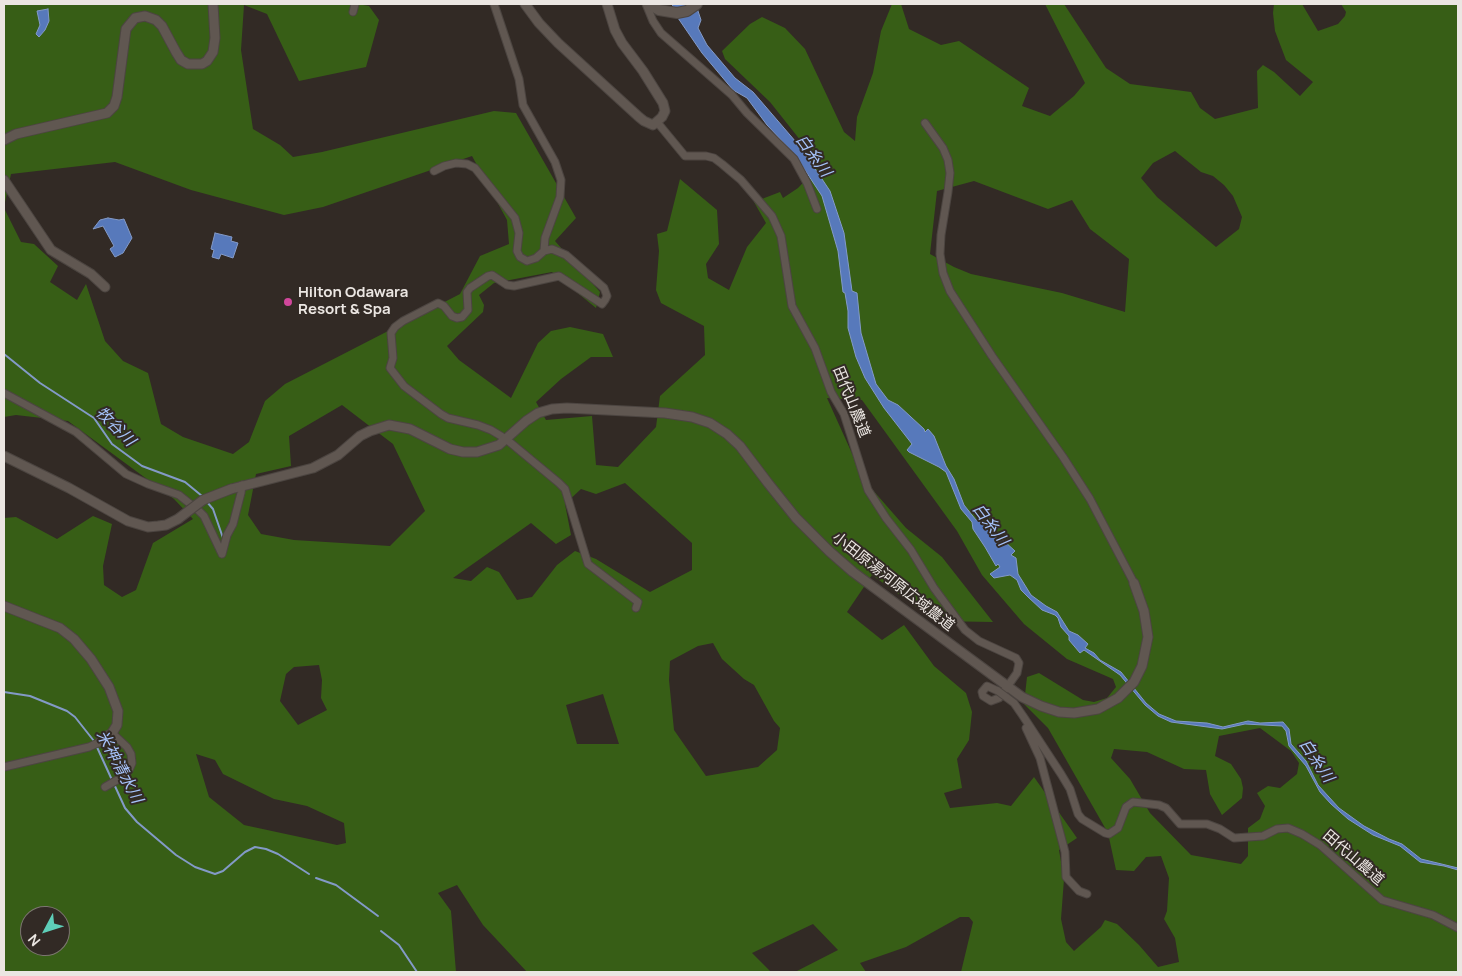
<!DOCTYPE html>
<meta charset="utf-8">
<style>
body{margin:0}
#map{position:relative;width:1462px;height:976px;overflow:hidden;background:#322a25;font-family:Manrope,sans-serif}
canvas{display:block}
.frame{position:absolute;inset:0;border:5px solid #ebe6e2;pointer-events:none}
.north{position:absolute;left:20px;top:906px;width:50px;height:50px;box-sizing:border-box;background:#322a25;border:1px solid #7c7571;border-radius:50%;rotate:230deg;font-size:14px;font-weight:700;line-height:20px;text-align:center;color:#ebe6e2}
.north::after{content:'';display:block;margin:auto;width:18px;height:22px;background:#5eceb8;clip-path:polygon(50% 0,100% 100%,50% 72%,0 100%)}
</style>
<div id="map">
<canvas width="1462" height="976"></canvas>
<div class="frame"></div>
<div class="north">N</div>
</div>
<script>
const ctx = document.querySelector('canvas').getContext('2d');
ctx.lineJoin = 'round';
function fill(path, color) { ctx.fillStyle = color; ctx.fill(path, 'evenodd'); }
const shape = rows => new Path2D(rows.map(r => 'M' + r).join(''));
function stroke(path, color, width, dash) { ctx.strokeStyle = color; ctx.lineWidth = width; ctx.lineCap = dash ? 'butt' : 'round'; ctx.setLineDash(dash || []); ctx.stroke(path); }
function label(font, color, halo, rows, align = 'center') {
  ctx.font = font + ' Manrope,"Noto Sans JP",sans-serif'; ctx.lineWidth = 4; ctx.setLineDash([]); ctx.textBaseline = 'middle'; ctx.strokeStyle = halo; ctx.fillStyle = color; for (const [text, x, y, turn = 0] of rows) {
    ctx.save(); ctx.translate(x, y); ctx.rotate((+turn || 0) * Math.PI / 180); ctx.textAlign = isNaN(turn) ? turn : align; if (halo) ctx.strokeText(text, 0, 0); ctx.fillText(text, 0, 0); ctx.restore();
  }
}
fill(shape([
 [4,4,357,4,369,6,379,20,366,67,299,81,267,14,244,5,241,50,253,129,280,145,293,157,322,152,494,111,516,113,576,218,555,241,600,292,596,308,552,272,494,283,479,295,484,305,483,312,447,346,459,360,511,398,538,343,551,331,570,327,603,334,613,357,591,357,561,379,536,402,546,420,592,416,596,465,618,467,656,427,660,396,705,355,704,326,661,303,656,290,659,251,657,234,667,231,680,179,717,210,719,244,706,264,708,278,729,290,747,247,766,223,754,202,780,192,783,198,798,188,820,165,770,102,725,59,722,51,750,24,762,17,785,28,805,49,844,132,855,141,857,117,873,73,881,31,892,4,901,4,909,29,941,45,959,41,1029,88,1022,106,1050,116,1074,96,1085,83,1045,4,1064,4,1106,68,1130,84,1191,92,1200,108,1215,119,1258,108,1257,71,1263,65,1274,72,1300,96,1313,82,1286,60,1275,31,1273,13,1274,4,1302,4,1318,31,1338,24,1345,16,1346,12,1341,4,1458,4,1458,972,961,972,973,922,969,917,960,917,906,947,860,963,866,972,795,972,838,950,813,924,752,953,771,972,527,972,483,925,457,885,438,893,451,911,456,972,4,972,4,518,16,517,57,539,93,516,112,524,103,566,104,585,122,597,136,590,153,543,193,519,174,499,68,421,16,415,4,417,4,208,21,242,34,244,58,266,50,282,77,300,86,284,105,341,123,361,148,373,161,424,183,437,233,454,249,442,265,401,285,384,460,294,480,256,509,244,507,220,472,156,323,207,284,215,191,190,115,162,11,174,4,207],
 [1175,151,1201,172,1213,176,1224,185,1233,196,1242,217,1239,229,1216,247,1157,197,1141,178,1153,163],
 [974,181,1048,209,1072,200,1090,229,1129,259,1125,312,1062,293,971,274,954,267,930,254,937,191],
 [827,398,862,400,957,531,982,575,1024,624,1067,659,1113,679,1116,687,1107,698,1094,702,1083,700,1039,673,1027,677,1024,704,1048,728,1108,833,1116,870,1134,871,1146,857,1161,856,1169,878,1167,911,1164,919,1175,938,1179,962,1158,967,1139,945,1117,924,1105,920,1101,927,1074,951,1066,942,1061,919,1064,879,1059,850,1077,838,1034,777,1011,806,997,803,950,808,944,793,962,788,957,759,969,740,972,712,966,693,934,666,904,625,882,640,847,612,872,575,936,621,993,622,942,557,906,528,864,480],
 [342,405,393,444,425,511,390,546,294,540,261,534,248,515,256,474,291,466,289,436],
 [625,483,692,543,692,570,650,592,596,559,575,551,557,565,532,597,517,600,499,572,487,567,471,581,453,578,531,523,556,544,571,535,565,504,581,489,596,494],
 [713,643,722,659,744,679,754,685,774,721,780,728,777,750,758,767,706,776,674,730,669,680,670,661,698,646],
 [319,665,322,680,321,698,327,710,298,725,280,701,286,674,294,667],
 [603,694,619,744,577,744,566,705],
 [1260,728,1291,751,1299,763,1297,774,1280,788,1268,786,1257,793,1265,806,1260,819,1248,828,1248,856,1241,864,1191,855,1150,813,1130,779,1111,758,1114,749,1147,752,1184,769,1206,770,1210,794,1222,815,1242,798,1243,788,1241,779,1231,764,1215,756,1219,736],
 [196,754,215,760,223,774,274,799,307,806,344,823,346,843,337,845,244,825,209,797],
 [30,916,60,916,60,946,30,946]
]), '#375e16');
const water = shape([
 [672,4,693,4,697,8,701,20,698,28,707,45,735,78,753,92,802,149,830,191,844,233,852,291,857,293,861,333,876,384,888,400,898,405,924,429,925,432,928,429,934,436,946,466,954,479,964,505,976,520,982,521,1015,551,1011,555,1016,558,1018,574,1031,595,1046,606,1057,612,1069,631,1078,635,1088,644,1085,648,1094,653,1100,660,1121,672,1146,703,1159,714,1176,721,1207,723,1223,727,1248,721,1260,723,1283,722,1289,729,1291,744,1306,761,1318,785,1339,808,1364,826,1389,839,1402,844,1421,859,1458,868,1458,870,1444,866,1420,862,1400,846,1373,835,1348,819,1331,804,1320,792,1306,766,1289,746,1286,731,1282,726,1245,724,1222,729,1171,722,1158,716,1145,705,1120,675,1084,650,1080,653,1069,640,1069,636,1061,627,1058,618,1055,615,1042,610,1028,597,1021,590,1017,580,1010,575,994,578,990,574,1000,567,998,564,996,566,985,547,973,529,972,522,961,509,946,472,939,467,909,452,907,450,912,444,884,408,865,378,856,357,848,328,848,311,845,293,843,292,838,251,822,196,795,155,767,125,747,98,733,90,702,53,678,18,672,4],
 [48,9,49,21,45,30,39,37,36,34,40,25,37,11,48,9],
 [108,218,119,220,124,219,132,238,123,253,115,257,110,249,114,246,103,226,93,229,100,220,108,218],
 [215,233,232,237,231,241,238,243,233,258,221,254,219,259,212,257,214,250,211,249,215,233]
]);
fill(water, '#5779bb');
stroke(water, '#839ac7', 1);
stroke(shape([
 [4,354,40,383,94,418,112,444,142,466,185,482,202,496],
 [207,502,213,509,223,538],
 [4,692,30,696,67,711,75,717,94,741],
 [96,745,112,780],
 [114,784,125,808,137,822,176,855,195,867,215,874,223,871,245,852,255,847,266,849,278,854,309,874],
 [316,878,336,885,378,916],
 [381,931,399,945,417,972]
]), '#839ac7', 2);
const minor = shape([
 [646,4,653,21,661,33,732,95,747,113,794,159,807,183,817,209],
 [353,12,355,4],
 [657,122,685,156,706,156,714,158,722,164,741,180,772,216,781,236,792,306,815,348,831,392,844,414,868,490,886,518,911,550,934,588,965,630,979,641,1016,658,1019,663,1017,673,999,698,991,701,983,696,982,692,987,686,998,691],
 [925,123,943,148,948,160,950,173,948,192,941,235,940,254,943,273,950,291,992,356,1063,457,1090,499,1134,583],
 [434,171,444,166,456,163,467,164,475,168,515,218,519,233,517,251,520,257,527,261,536,258,544,251,545,238,560,197,561,180,555,162,523,105,519,79,494,4],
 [544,251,552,249,566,255,604,288,607,296,605,300,602,304,559,276,514,286,507,285,492,275,488,276,470,288,467,292,468,310,462,317,457,318,452,316,444,306,438,303,403,321,395,327,391,333,393,358,390,368,404,386,441,414,448,418,478,425,491,430,506,439,559,483,565,489,588,564,638,602,636,608],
 [4,393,76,432,126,474,148,484,179,495,199,511,204,516,222,554],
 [222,554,227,535,233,524,241,493,242,485],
 [1006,697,1014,703,1023,716,1061,774,1070,789,1078,814,1082,819,1105,833,1109,834,1118,828,1126,807,1133,802,1159,805,1166,808,1180,824,1207,824,1220,829,1234,838,1263,836,1277,829,1288,828,1302,834,1320,845,1382,900,1433,915,1458,928],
 [1026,728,1040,758,1065,852,1066,877,1079,891,1087,894],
 [4,767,89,747,100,742],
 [105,787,124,776,129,770,132,763,131,754,127,747,112,733]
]);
const tertiary = shape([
 [525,4,539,23,558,43,639,117,644,121,653,125,662,117,665,111,663,103,643,71,622,43,615,30,607,4],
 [4,140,16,134,107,113,114,106,117,97,126,29,135,18,145,16,156,20,162,26,176,52,181,60,188,64,202,64,207,61,213,52,215,38,213,4],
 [4,180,51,250,91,274,105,287],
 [4,456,69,488,128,521,148,527,158,526,166,525,178,519],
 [231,489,313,468,338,455,360,436,370,431,389,425,410,429,450,449,463,452,477,452,499,445,526,421,538,413,552,409,567,408,665,413,692,417,710,423,727,434,740,446,768,483,796,518,829,551,853,572,1022,697,1041,706,1059,712,1074,713,1098,709,1118,698,1134,682,1142,666,1148,637,1144,611,1134,583],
 [4,606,60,628,74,639,91,659,109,687,118,711,117,725,112,733,100,742]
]);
const secondary = shape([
 [649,4,659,10,677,13,687,11,697,4]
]);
stroke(minor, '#4c4541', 9);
stroke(tertiary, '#4c4541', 11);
stroke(secondary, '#4c4541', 12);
stroke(minor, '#605751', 7);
stroke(tertiary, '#605751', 9);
stroke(secondary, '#605751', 10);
const minorBridge = shape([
 [998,691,1006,697]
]);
const tertiaryBridge = shape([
 [178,519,203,500,231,489]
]);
stroke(minorBridge, '#4c4541', 9, []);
stroke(tertiaryBridge, '#4c4541', 11, []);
stroke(minorBridge, '#605751', 7);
stroke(tertiaryBridge, '#605751', 9);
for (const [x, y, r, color] of [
 [288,302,5,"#d1479c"]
]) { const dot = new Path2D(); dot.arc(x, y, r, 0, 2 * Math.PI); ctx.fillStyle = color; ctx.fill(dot); stroke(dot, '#322a25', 2); }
label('bold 15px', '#ebe6e2', '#322a25', [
 ["Hilton Odawara",298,293],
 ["Resort & Spa",298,310]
], 'left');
label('15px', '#ebe6e2', '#322a25', [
 ["田代山農道",851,402,68],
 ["小田原湯河原広域農道",893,582,38],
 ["田代山農道",1353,858,41]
]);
label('italic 16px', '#a5c2f9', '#322a25', [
 ["白糸川",813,156,54],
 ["牧谷川",115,427,45],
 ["白糸川",990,525,53],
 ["白糸川",1316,761,56],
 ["米神清水川",119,767,62]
]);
</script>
